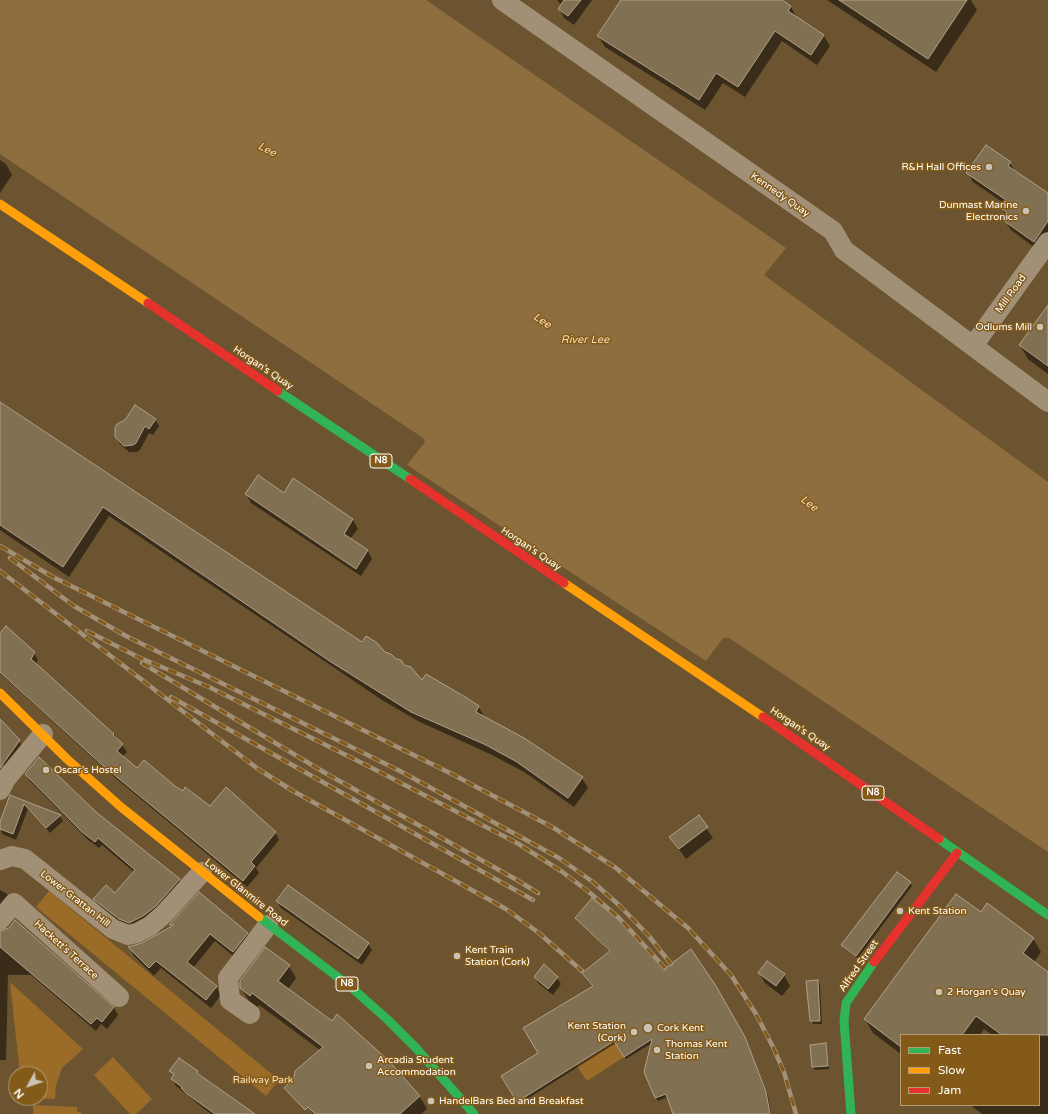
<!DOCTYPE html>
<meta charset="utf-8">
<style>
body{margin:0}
#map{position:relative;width:1048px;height:1114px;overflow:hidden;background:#6c5430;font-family:"Varela Round",sans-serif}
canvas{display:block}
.legend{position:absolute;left:900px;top:1034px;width:140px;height:72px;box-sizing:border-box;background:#845a18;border:1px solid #b59c74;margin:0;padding:5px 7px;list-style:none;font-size:12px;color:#fff}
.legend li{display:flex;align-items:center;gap:8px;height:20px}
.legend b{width:20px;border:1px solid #b59c74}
.north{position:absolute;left:8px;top:1066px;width:40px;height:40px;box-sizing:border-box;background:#845a18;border:1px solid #b59c74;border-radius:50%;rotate:230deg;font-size:11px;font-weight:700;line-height:16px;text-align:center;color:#fff}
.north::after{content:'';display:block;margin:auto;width:14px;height:18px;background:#ccc3b7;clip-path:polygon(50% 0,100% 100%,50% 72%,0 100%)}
</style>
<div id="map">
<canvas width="1048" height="1114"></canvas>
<ul class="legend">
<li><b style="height:5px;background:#30b455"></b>Fast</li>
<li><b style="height:5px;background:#ff9f0a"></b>Slow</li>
<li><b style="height:5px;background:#e5322d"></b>Jam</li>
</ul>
<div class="north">N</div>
</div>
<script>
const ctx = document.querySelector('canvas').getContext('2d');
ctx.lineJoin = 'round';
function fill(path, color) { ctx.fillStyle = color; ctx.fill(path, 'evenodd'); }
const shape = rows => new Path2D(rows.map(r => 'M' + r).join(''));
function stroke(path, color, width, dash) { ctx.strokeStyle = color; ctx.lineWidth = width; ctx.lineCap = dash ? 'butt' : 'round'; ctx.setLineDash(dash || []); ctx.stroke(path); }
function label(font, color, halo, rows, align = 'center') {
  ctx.font = font + ' "Varela Round",sans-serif'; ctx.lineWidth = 3; ctx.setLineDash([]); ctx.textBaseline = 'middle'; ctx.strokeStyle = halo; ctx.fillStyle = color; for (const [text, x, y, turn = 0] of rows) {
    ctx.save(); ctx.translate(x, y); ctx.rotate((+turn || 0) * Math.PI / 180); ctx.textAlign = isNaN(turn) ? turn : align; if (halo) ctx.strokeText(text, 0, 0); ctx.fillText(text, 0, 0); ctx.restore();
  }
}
fill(shape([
 [49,891,279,1080,266,1096,36,907],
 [10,982,83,1049,62,1068,56,1085,55,1099,22,1098,40,1098,40,1074,20,1074],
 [614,1041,624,1057,587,1081,576,1065],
 [113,1057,152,1099,136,1114,130,1114,94,1075],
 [33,1105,77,1107,77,1112,81,1112,81,1114,33,1114]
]), '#9a6c27');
fill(shape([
 [0,0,426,0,786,248,764,275,1048,482,1048,852,729,638,723,638,706,661,407,465,425,442,423,438,0,154]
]), '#8e6e3f');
fill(shape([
 [557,0,592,0,574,25,564,18,559,9,562,6],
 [623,0,780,0,791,7,797,18,824,36,830,46,817,65,782,41,745,97,723,83,705,110,605,47,598,36],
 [827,0,971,0,977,10,936,72],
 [0,160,6,164,12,175,0,193],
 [1010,163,1015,171,1048,195,1048,238,1039,251,1011,230,1005,221,1007,218,1002,208,1005,204,973,182,968,173],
 [1048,310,1048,374,1028,359,1020,345],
 [0,402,363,644,384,653,404,666,422,682,478,706,484,716,582,778,588,788,574,807,524,772,492,755,418,721,382,700,109,516,69,577,0,530],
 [155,419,159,426,153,435,149,433,140,450,137,452,129,452,120,444,116,437],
 [294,480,353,520,358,529,350,539,368,551,372,559,361,576,251,503,246,494,284,494],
 [0,634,34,653,38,660,35,665,114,734,127,752,122,757,137,770,175,787,210,808,226,789,275,832,279,840,256,868,259,873,247,887,107,771,0,673],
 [0,722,19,741,23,748,8,769,0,761],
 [26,774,95,812,179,880,183,887,147,923,124,926,98,906,94,899,115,894,134,872,102,845,99,848,87,839,30,781],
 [11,796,60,816,63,821,50,833,28,809,16,840,2,834,0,825],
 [698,816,713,838,686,859,670,837],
 [910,882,912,886,858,958,844,948,842,945],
 [0,890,7,894,11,902,0,916],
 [199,894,247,933,252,942,238,960,215,941,193,968,216,987,221,995,211,1008,161,968,154,976,134,956,130,948,143,944,172,927,170,925],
 [277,901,368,944,372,950,362,965,281,908],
 [981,913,1033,938,1041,952,1034,962,1048,973,1048,1114,982,1114,970,1105,1039,1105,1039,1035,992,1035,984,1029,980,1035,901,1035,901,1054,873,1033,865,1019],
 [576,919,664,970,746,1041,768,1096,771,1114,674,1114,668,1097,658,1101,656,1098,652,1043,626,1059,616,1043,519,1104,502,1077,540,1053,593,987,583,974,610,952],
 [15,921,114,1008,118,1015,107,1029,101,1024,96,1031,31,975,8,975,6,1060,0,1060,0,1065,0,932,5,932],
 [289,966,296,978,288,989,388,1062,420,1097,427,1109,421,1114,313,1114,309,1107,320,1050,259,1005,257,1007,249,1001,241,988],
 [759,973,784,975,790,986,782,996,765,983],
 [535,977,557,978,561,984,553,995,539,984],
 [818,981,820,984,822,1024,813,1024,807,982],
 [826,1044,829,1069,815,1070,813,1067],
 [179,1059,249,1111,251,1114,211,1114,203,1108,176,1086,172,1079,174,1076,171,1071]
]), '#0007');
const building = shape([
 [564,0,581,0,568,16,558,9,564,0],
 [621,0,782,0,791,6,788,11,824,35,811,55,775,31,738,87,716,73,699,100,597,36,621,0],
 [839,0,967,0,928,59,839,0],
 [986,145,1011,162,1008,166,1048,193,1048,221,1034,242,1004,221,1009,214,1001,208,1006,200,966,173,986,145],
 [1048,305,1048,366,1019,345,1048,305],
 [0,402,362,642,366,636,376,642,385,652,391,654,396,659,401,660,404,665,411,667,422,680,426,674,467,698,479,706,476,712,524,738,583,777,568,798,517,762,486,745,411,712,331,662,103,507,63,567,0,525,0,402],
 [135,405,156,419,149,429,145,426,136,443,133,445,124,446,115,437,115,428,117,424,125,420,135,405],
 [258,475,284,493,293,478,353,519,344,534,368,550,356,569,245,494,258,475],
 [6,626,35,652,31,659,114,734,113,735,123,744,117,751,137,768,144,760,175,786,183,791,185,787,210,806,226,787,276,832,251,862,255,866,243,881,101,764,0,672,0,633,6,626],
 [0,719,20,740,0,768,0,719],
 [39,757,96,812,180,879,156,906,143,916,129,923,119,919,93,899,106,885,115,893,135,870,98,838,95,842,82,832,25,774,39,757],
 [10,795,20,799,61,815,46,828,24,804,13,834,0,829,0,822,10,795],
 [699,815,708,827,679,849,669,837,699,815],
 [897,872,911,882,856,956,841,945,897,872],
 [288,885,369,943,358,959,276,901,288,885],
 [199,892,248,933,233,952,210,934,187,962,217,986,206,1000,156,961,149,968,128,947,142,943,174,925,169,925,199,892],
 [956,894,981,912,987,903,1034,938,1023,953,1048,972,1048,1035,1002,1035,976,1016,962,1035,901,1035,901,1047,864,1019,956,894],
 [592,898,620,921,664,969,691,949,716,986,745,1037,766,1092,770,1114,673,1114,666,1094,655,1098,644,1072,652,1039,624,1057,614,1041,517,1102,501,1076,538,1053,523,1028,593,986,582,973,610,951,575,918,592,898],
 [15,920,114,1007,102,1022,97,1018,91,1024,0,947,0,931,9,928,15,920],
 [265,947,290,965,278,981,332,1021,337,1014,389,1061,420,1096,400,1114,315,1114,308,1107,305,1110,284,1088,294,1078,295,1071,323,1047,252,993,250,996,240,988,240,981,265,947],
 [767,961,785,974,776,986,758,973,767,961],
 [544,964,558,977,548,989,534,977,544,964],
 [818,980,820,1021,810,1021,806,981,818,980],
 [826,1043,828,1066,812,1067,810,1045,826,1043],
 [179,1058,198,1071,197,1073,255,1114,215,1114,187,1094,181,1088,182,1087,171,1079,174,1074,169,1071,179,1058]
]);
fill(building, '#827053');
stroke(building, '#b0a08a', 1);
stroke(shape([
 [502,0,833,231,844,250,1048,402],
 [973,346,1048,242],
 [0,790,6,779,43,734],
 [0,860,12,856,25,859,113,929,128,935,137,933,150,926,164,914,202,872],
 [0,920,14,903,119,997],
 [250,1014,230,1000,228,978,268,925]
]), '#a29076', 20);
stroke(shape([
 [278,391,410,479],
 [939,839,1048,915],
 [259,917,352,988,388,1020,416,1048,474,1114],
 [851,1114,844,1021,846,1003,874,962]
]), '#30b455', 9);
stroke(shape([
 [0,204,148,303],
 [564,583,763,717],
 [0,693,67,759,121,807,259,917]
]), '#ff9f0a', 9);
stroke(shape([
 [148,303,278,391],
 [410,479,564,583],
 [763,717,939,839],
 [874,962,957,853]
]), '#e5322d', 9);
const rail = shape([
 [0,546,53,577,450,773,554,828,616,868,688,928,731,975,756,1014,773,1047,784,1072,796,1114],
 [10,558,74,606,126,636,400,771,559,858,593,882,619,905,648,935,671,964],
 [0,571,258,769,293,791,506,909,539,933,582,971],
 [87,631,138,657,209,687,368,766,517,843,561,871,589,892,619,918,665,968],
 [142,663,327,774,517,880,538,893],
 [171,697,533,900]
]);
stroke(rail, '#a29078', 4.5);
stroke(rail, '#845a18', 3, [9]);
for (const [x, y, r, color] of [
 [989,167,4,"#ccc3b7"],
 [1026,211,4,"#ccc3b7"],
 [1040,327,4,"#ccc3b7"],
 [46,770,4,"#ccc3b7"],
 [900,911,4,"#ccc3b7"],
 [457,956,4,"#ccc3b7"],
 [939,992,4,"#ccc3b7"],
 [648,1028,5,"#ccc3b7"],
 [634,1032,4,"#ccc3b7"],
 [657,1050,4,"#ccc3b7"],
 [369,1066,4,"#ccc3b7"],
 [431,1101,4,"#ccc3b7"]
]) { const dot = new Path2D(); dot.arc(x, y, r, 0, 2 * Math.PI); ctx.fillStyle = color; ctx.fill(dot); stroke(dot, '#845a18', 1.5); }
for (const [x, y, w] of [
 [381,461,22],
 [873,793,22],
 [347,984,22]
]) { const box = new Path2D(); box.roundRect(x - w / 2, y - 7, w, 14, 3); ctx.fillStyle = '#845a18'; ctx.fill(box); stroke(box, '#fff', 1); }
label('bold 9px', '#fff', null, [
 ["N8",381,461],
 ["N8",873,793],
 ["N8",347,984]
]);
label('10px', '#fff', '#845a18', [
 ["R&H Hall Offices",981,167,"right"],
 ["Dunmast Marine",1018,205,"right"],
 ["Electronics",1018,217,"right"],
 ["Odlums Mill",1032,327,"right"],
 ["Oscar’s Hostel",54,770],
 ["Kent Station",908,911],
 ["Kent Train",465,950],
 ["Station (Cork)",465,962],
 ["2 Horgan's Quay",947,992],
 ["Kent Station",626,1026,"right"],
 ["(Cork)",626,1038,"right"],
 ["Cork Kent",657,1028],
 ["Thomas Kent",665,1044],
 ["Station",665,1056],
 ["Arcadia Student",377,1060],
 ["Accommodation",377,1072],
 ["HandelBars Bed and Breakfast",439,1101]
], 'left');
label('10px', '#fff', '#845a18', [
 ["Kennedy Quay",780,195,35],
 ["Mill Road",1011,294,-54],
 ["Horgan's Quay",263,368,34],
 ["Horgan's Quay",531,549,34],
 ["Horgan's Quay",800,729,34],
 ["Lower Glanmire Road",246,893,38],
 ["Lower Grattan Hill",75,899,38],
 ["Hackett's Terrace",66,950,42],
 ["Alfred Street",859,966,-55]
]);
label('10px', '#f9e2c2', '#845a18', [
 ["Railway Park",263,1080]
]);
label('italic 11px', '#f6dbb5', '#845a18', [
 ["Lee",267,150,27],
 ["Lee",542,321,34],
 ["River Lee",585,340],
 ["Lee",809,504,36]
]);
</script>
